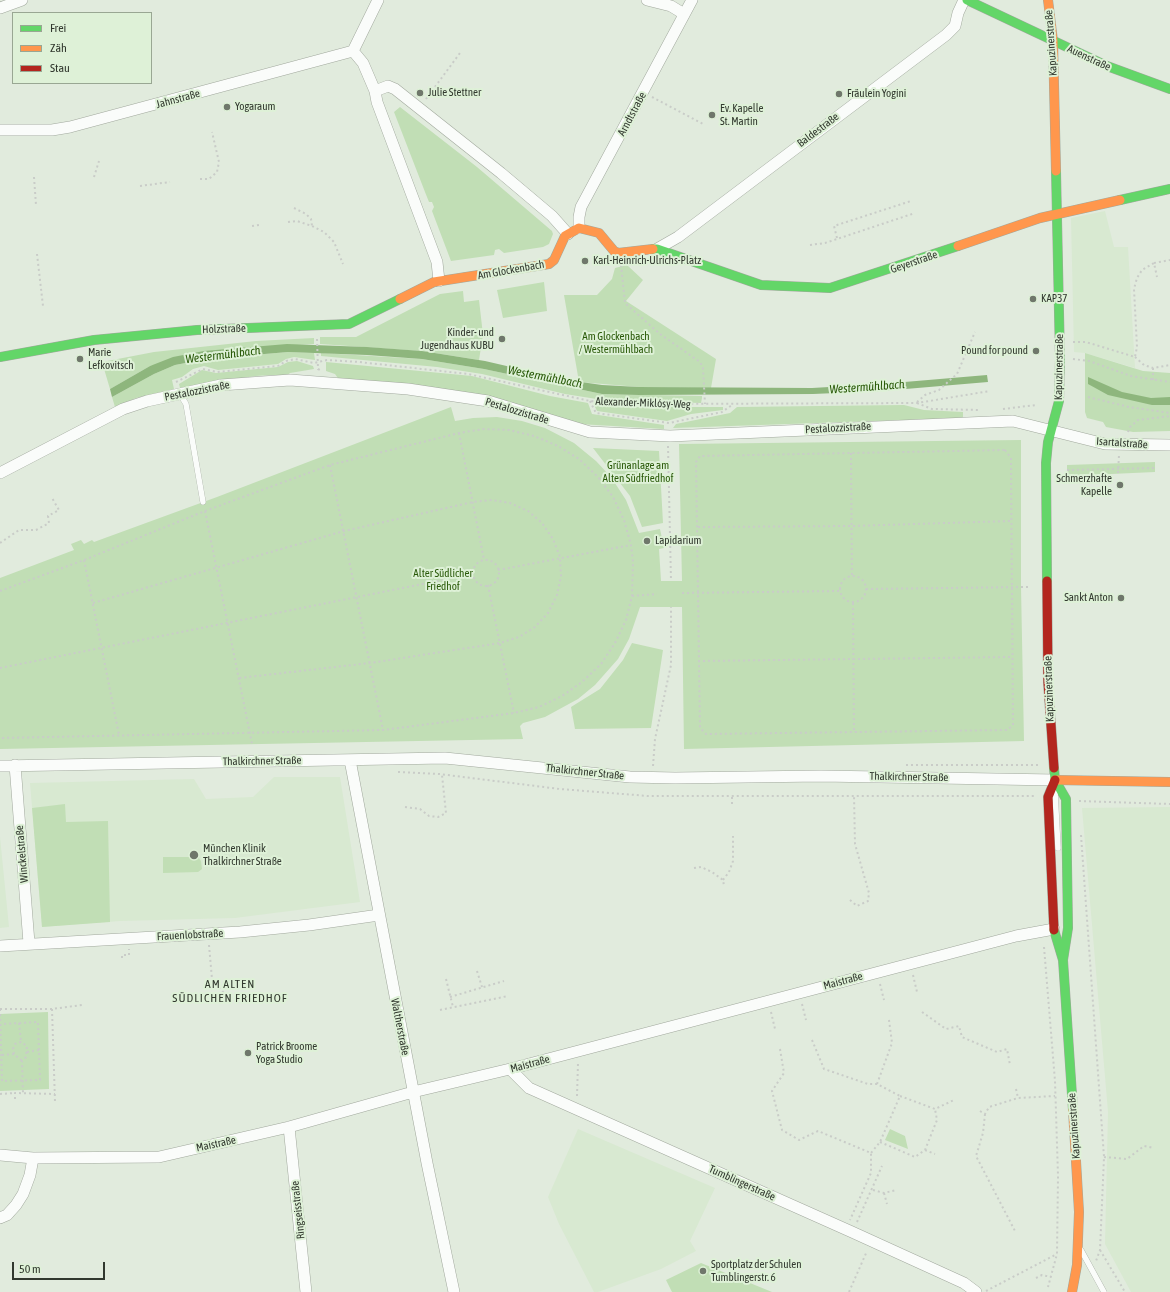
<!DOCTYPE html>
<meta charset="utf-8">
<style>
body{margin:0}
#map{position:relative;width:1170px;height:1292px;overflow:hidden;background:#e1ebdd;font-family:"Asap Condensed",sans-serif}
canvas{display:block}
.legend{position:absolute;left:12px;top:12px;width:140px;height:72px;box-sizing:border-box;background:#def1d7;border:1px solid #99a793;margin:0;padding:5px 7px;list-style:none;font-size:12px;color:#31382e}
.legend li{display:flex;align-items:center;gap:8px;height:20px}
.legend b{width:20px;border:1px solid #99a793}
.scale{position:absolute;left:12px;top:1262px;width:93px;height:18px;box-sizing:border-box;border:2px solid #31382e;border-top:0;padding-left:5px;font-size:12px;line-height:14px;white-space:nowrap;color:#31382e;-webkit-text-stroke:3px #def1d7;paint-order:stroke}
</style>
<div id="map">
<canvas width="1170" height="1292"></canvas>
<ul class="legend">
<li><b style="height:5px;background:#63d668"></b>Frei</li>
<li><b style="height:5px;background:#ff974d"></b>Zäh</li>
<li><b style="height:5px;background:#b3261e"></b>Stau</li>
</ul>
<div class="scale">50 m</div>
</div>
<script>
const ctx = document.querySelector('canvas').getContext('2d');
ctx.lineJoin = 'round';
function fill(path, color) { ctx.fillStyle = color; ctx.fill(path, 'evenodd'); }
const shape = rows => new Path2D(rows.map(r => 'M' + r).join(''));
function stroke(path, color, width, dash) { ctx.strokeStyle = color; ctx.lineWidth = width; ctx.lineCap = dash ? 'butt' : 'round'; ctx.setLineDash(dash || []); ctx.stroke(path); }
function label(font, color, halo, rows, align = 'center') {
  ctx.font = font + ' "Asap Condensed",sans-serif'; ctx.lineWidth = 4; ctx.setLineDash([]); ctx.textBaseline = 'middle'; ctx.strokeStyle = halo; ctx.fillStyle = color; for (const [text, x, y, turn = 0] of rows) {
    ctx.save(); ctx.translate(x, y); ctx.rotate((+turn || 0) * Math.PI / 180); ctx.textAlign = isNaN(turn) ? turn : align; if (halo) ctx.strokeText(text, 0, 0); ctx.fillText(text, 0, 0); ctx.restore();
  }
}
fill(shape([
 [1105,211,1114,247,1128,247,1135,368,1085,353,1074,352,1071,218],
 [274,777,340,777,360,902,235,918,120,921,42,927,30,783,194,779,206,799,253,797],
 [1170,807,1170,1292,1131,1292,1105,1244,1108,1112,1082,808],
 [0,837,9,927,0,928],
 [578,1129,715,1188,690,1241,696,1251,661,1269,598,1292,594,1292,559,1224,548,1197]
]), '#d8e9d1');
fill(shape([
 [400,107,477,167,552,231,553,234,549,244,543,247,504,253,499,249,495,250,494,255,451,261,432,211,434,207,432,202,429,202,425,192,394,112],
 [627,265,643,280,626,301,716,359,711,388,639,387,579,382,564,295,597,295,612,279,615,268],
 [544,282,547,311,503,318,497,290],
 [463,291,464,302,479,300,483,335,479,360,422,351,320,344,320,337,356,337,440,294],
 [314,338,314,344,244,348,150,366,110,389,102,362,154,352,256,341],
 [288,352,314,353,315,360,294,357,286,359,278,364,218,370,204,366,193,369,182,377,172,380,174,389,136,398,115,407,112,397,154,374,175,365,206,359],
 [321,353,422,359,484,369,602,394,702,396,702,398,701,403,603,400,565,394,482,374,437,367,321,356],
 [1085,353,1143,371,1170,373,1170,431,1133,432,1106,427,1103,422,1087,418,1085,412],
 [297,361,313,366,314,369,290,373,285,377,271,375,255,376,180,388,179,384,202,370,216,373,278,367,288,362],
 [326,362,472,376,550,396,588,403,592,414,664,425,664,429,579,424,516,408,340,381,335,374,326,371],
 [596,404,639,407,723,407,723,410,691,414,667,421,597,411,595,407],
 [904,405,924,410,963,412,963,418,673,428,676,424,730,413,737,407],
 [451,407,455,421,473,418,497,417,522,421,545,428,574,443,596,461,611,477,626,500,639,533,660,529,664,548,659,549,661,581,682,581,679,444,1021,440,1021,587,1024,741,684,749,682,607,640,607,629,639,618,659,595,685,578,699,545,717,523,723,520,726,523,739,0,749,0,578,74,550,71,544,81,540,84,544,92,540,94,542,217,497],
 [593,448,659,451,663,523,642,527,630,496],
 [1155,462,1155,472,1067,476,1067,465],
 [632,643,663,650,651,728,575,729,571,707,600,689,623,660],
 [65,804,66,822,108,821,110,922,42,927,32,808],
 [163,857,198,857,201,861,202,869,198,872,163,873],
 [48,1012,49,1089,0,1091,0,1014],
 [890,1129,905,1136,908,1149,885,1140],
 [701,1263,772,1292,672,1292,666,1280]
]), '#c1deb5');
fill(shape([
 [287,344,367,347,422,351,485,361,567,380,602,385,639,387,812,388,881,384,987,375,988,382,882,391,813,394,639,395,602,394,484,369,422,359,367,355,288,352,206,359,175,365,154,374,112,397,110,389,150,366,173,357,204,351],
 [1088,377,1122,392,1151,398,1170,397,1170,405,1152,405,1108,395,1088,384]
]), '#8eb67d');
const lane = shape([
 [180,394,186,404,203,502],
 [1055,792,1058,848],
 [1081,1250,1104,1292]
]);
const street = shape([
 [647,0,671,6,684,14],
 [0,8,22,0],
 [353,51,363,63,375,91,377,102,437,262,439,281],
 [353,51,378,0],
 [375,91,388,86,395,89,501,173,552,216,568,234],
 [0,130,52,130,70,127,353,51],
 [579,228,579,217,581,207,692,0],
 [657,249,678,237,946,35,955,26,958,13,964,0],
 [0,473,123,409,147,401,221,385,290,380,408,389,488,401,590,432,670,436,1013,421,1105,444,1170,445],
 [350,760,427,1163,454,1292],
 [15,765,29,943],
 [0,766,445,758,630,777,675,778,821,776,1055,780],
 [0,946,240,932,309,925,379,915],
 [510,1069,529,1088,852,1232,964,1283,976,1292],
 [289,1127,306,1292],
 [0,1155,33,1158,159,1157,289,1127,413,1092,510,1069,1016,936,1054,929],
 [0,1218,7,1215,16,1205,23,1194,30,1175,33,1158]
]);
const fast = shape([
 [967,0,1107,66,1170,89],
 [1120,200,1170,189],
 [653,249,657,249,761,285,830,288,958,246],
 [0,357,94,340,197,330,349,324,400,299],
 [1047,581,1046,463,1048,442,1059,401,1060,359,1056,171],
 [1054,768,1055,780,1066,799,1068,928,1063,960],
 [1054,930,1063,960,1073,1110]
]);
const slow = shape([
 [1048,0,1053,41,1056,171],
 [958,246,1040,218,1120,200],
 [400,299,434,282,549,264,554,260,565,236,579,228,599,233,614,251,618,253,653,249],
 [1055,780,1170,782],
 [1072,1292,1077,1265,1079,1212,1073,1110]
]);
const jam = shape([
 [1047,581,1048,682,1054,768],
 [1054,930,1048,797,1055,780]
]);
stroke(lane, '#a1a89d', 6);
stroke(street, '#a1a89d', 12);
stroke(fast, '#a1a89d', 10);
stroke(slow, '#a1a89d', 10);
stroke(jam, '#a1a89d', 10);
stroke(shape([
 [652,97,705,125],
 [426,99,460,53],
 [34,177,36,205],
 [94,177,99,161],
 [200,179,209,179,217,172,219,162,212,132],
 [140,186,170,182],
 [294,208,306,214,311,219,312,226],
 [288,222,297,221,312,226,324,232,334,242,343,264],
 [252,226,259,225],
 [837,238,834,226,911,201],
 [810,245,825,243,915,213],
 [37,254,43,306],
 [1154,263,1170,260],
 [621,265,625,303,660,334,700,362,703,368,705,404],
 [317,339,318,369,320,370],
 [1073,342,1086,342,1135,357,1137,347,1134,289,1137,278,1142,270,1154,263,1157,277],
 [1135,357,1144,365,1153,368,1170,365],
 [1073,359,1089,361,1131,376,1170,382],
 [1153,368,1153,381],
 [176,382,203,369,217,372,278,366,286,361,295,359,314,363,327,360,359,362,468,374,590,401,648,404,917,403,990,391],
 [1088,397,1129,407,1170,413],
 [590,401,596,413,669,423,722,412,732,405],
 [917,402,925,395,939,390,957,374,975,332],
 [917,403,932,409,979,410],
 [1003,409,1036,405],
 [1128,432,1130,427,1138,420,1170,416],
 [459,433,484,560],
 [668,446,671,581],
 [1005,450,1011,458,1013,725,1007,730,706,734,700,728,696,462,700,456,1005,450],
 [851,453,852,576],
 [330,465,383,730],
 [1067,470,1154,468],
 [1118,473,1119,455],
 [205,511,252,744],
 [698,527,852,526,1010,521],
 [0,543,19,530,36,530,49,523,48,516,59,510,52,498],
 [84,560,119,735],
 '473 573a13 13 0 1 1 26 0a13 13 0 1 1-26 0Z',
 [498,570,631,545],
 '840 589a13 13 0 1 1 26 0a13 13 0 1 1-26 0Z',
 [488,585,514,713],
 [866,589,1028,587],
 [0,591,84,560,205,511,330,465,459,433,484,429,509,430,534,436,558,446,579,459,598,477,613,497,624,520,631,545,633,562,632,596,626,620,615,643,601,664,582,682,562,696,539,707,514,713,383,730,0,738],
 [682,593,840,591],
 [632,596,657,594],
 [93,603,344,531,473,502,492,500,510,503,528,511,542,523,553,539,560,557,561,576,557,595,548,613,535,627,519,637,500,643,370,663,239,678],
 [853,603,854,732],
 [698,661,1012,657],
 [0,668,473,574],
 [906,765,1041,765],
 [653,766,655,739,671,665,671,607],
 [398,772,439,774,560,789,648,796,1035,796],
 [732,797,732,807],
 [1079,801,1170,804],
 [405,807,420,809,429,816,438,817,446,813,442,775],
 [1081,835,1104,1157,1100,1250,1096,1261],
 [694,868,701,867,712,872,723,880,724,886],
 [723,880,729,872,733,861,733,836],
 [850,900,857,906,868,901,869,893,855,844,854,795],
 [209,945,212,979,229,999],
 [1044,947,1055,1081,1058,1176,1057,1254,1048,1287],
 [122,958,122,955,129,955,129,949],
 [477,971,482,987],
 [913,975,917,992],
 [446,979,453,1007],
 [880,984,884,1000],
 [450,997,504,981],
 [802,1004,806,1020],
 [0,1009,2,1081,40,1080,38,1022,1,1024],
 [0,1009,52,1009,82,1005],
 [52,1009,55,1102],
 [440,1010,508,996],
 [771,1012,775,1029],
 [922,1012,946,1029,959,1026,962,1037,997,1052,1007,1049,1010,1065],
 [19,1023,21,1042],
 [812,1040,824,1069,868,1084,877,1084,900,1096,880,1142,871,1153],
 [780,1049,784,1073,772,1091,782,1130,799,1140,818,1131,871,1153,871,1173,850,1220],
 [27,1052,39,1050],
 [14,1054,13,1049,15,1044,21,1042,27,1046,26,1057,22,1061,23,1093],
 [2,1055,14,1054,22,1061],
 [877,1084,892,1043,889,1020],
 [1016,1089,1018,1098],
 [0,1094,15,1093],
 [577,1096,578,1063],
 [900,1096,935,1109,954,1100],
 [15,1099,15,1093,55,1094],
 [980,1111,985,1114,989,1107,1018,1098,1055,1096],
 [985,1114,983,1133,976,1156,1015,1231],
 [880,1142,915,1157,925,1150,937,1120,935,1109],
 [925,1150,935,1154],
 [1104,1157,1127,1159,1144,1146,1154,1148],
 [873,1190,884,1193,896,1190],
 [884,1193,887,1204],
 [857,1222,882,1166],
 [1100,1250,1125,1292],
 [1036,1278,1042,1275,1051,1277],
 [986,1291,1057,1254],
 [849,1292,867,1251]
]), '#c9ccc8', 2, [2, 3]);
stroke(lane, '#fafcfa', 5.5);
stroke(street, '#fafcfa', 11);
stroke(fast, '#63d668', 9);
stroke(slow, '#ff974d', 9);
stroke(jam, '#b3261e', 9);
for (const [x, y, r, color] of [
 [420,93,4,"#6f776b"],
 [839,94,4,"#6f776b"],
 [227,107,4,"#6f776b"],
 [712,115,4,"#6f776b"],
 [585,261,4,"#6f776b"],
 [1033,299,4,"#6f776b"],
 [502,339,4,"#6f776b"],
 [1036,351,4,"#6f776b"],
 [80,359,4,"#6f776b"],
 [1120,485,4,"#6f776b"],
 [647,541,4,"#6f776b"],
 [1121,598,4,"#6f776b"],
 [194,855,5,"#6f776b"],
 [248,1053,4,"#6f776b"],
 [703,1271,4,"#6f776b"]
]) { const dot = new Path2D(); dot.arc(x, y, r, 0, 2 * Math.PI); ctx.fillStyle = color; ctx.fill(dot); stroke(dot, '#def1d7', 1.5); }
label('11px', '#31382e', '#def1d7', [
 ["Kapuzinerstraße",1051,43,-94],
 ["Auenstraße",1089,58,25],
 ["Jahnstraße",178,99,-15],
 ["Arndtstraße",632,114,-62],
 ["Baldestraße",818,130,-37],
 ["Geyerstraße",914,262,-19],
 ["Am Glockenbach",511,270,-10],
 ["Holzstraße",224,329,-2],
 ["Kapuzinerstraße",1059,367,-89],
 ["Pestalozzistraße",197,391,-11],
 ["Alexander-Miklósy-Weg",643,403,2],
 ["Pestalozzistraße",517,411,17],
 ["Pestalozzistraße",838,428,-3],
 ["Isartalstraße",1122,443,4],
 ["Kapuzinerstraße",1049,689,-92],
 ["Thalkirchner Straße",262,761,-1],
 ["Thalkirchner Straße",585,772,6],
 ["Thalkirchner Straße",909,777,1],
 ["Winckelstraße",22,854,-95],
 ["Frauenlobstraße",190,935,-3],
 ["Maistraße",843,981,-15],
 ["Waltherstraße",400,1027,79],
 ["Maistraße",530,1064,-15],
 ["Kapuzinerstraße",1074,1126,-94],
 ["Maistraße",216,1144,-12],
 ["Tumblingerstraße",742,1183,24],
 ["Ringseisstraße",298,1210,-96]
]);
label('11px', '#31382e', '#def1d7', [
 ["Julie Stettner",428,93],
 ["Fräulein Yogini",847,94],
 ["Yogaraum",235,107],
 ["Ev. Kapelle",720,109],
 ["St. Martin",720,122],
 ["Karl-Heinrich-Ulrichs-Platz",593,261],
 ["KAP37",1041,299],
 ["Kinder- und",494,333,"right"],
 ["Jugendhaus KUBU",494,346,"right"],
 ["Pound for pound",1028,351,"right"],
 ["Marie",88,353],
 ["Lefkovitsch",88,366],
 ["Schmerzhafte",1112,479,"right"],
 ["Kapelle",1112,492,"right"],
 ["Lapidarium",655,541],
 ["Sankt Anton",1113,598,"right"],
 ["München Klinik",203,849],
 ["Thalkirchner Straße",203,862],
 ["Patrick Broome",256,1047],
 ["Yoga Studio",256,1060],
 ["Sportplatz der Schulen",711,1265],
 ["Tumblingerstr. 6",711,1278]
], 'left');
label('11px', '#295908', '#def1d7', [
 ["Am Glockenbach",616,337],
 ["/ Westermühlbach",616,350],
 ["Grünanlage am",638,466],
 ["Alten Südfriedhof",638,479],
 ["Alter Südlicher",443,574],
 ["Friedhof",443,587]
]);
label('italic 12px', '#265705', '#def1d7', [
 ["Westermühlbach",223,355,-7],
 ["Westermühlbach",545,377,11],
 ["Westermühlbach",867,387,-4]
]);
ctx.letterSpacing = '1px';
label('12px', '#31382e', '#def1d7', [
 ["AM ALTEN",230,984],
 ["SÜDLICHEN FRIEDHOF",230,998]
]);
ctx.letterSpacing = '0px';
</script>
